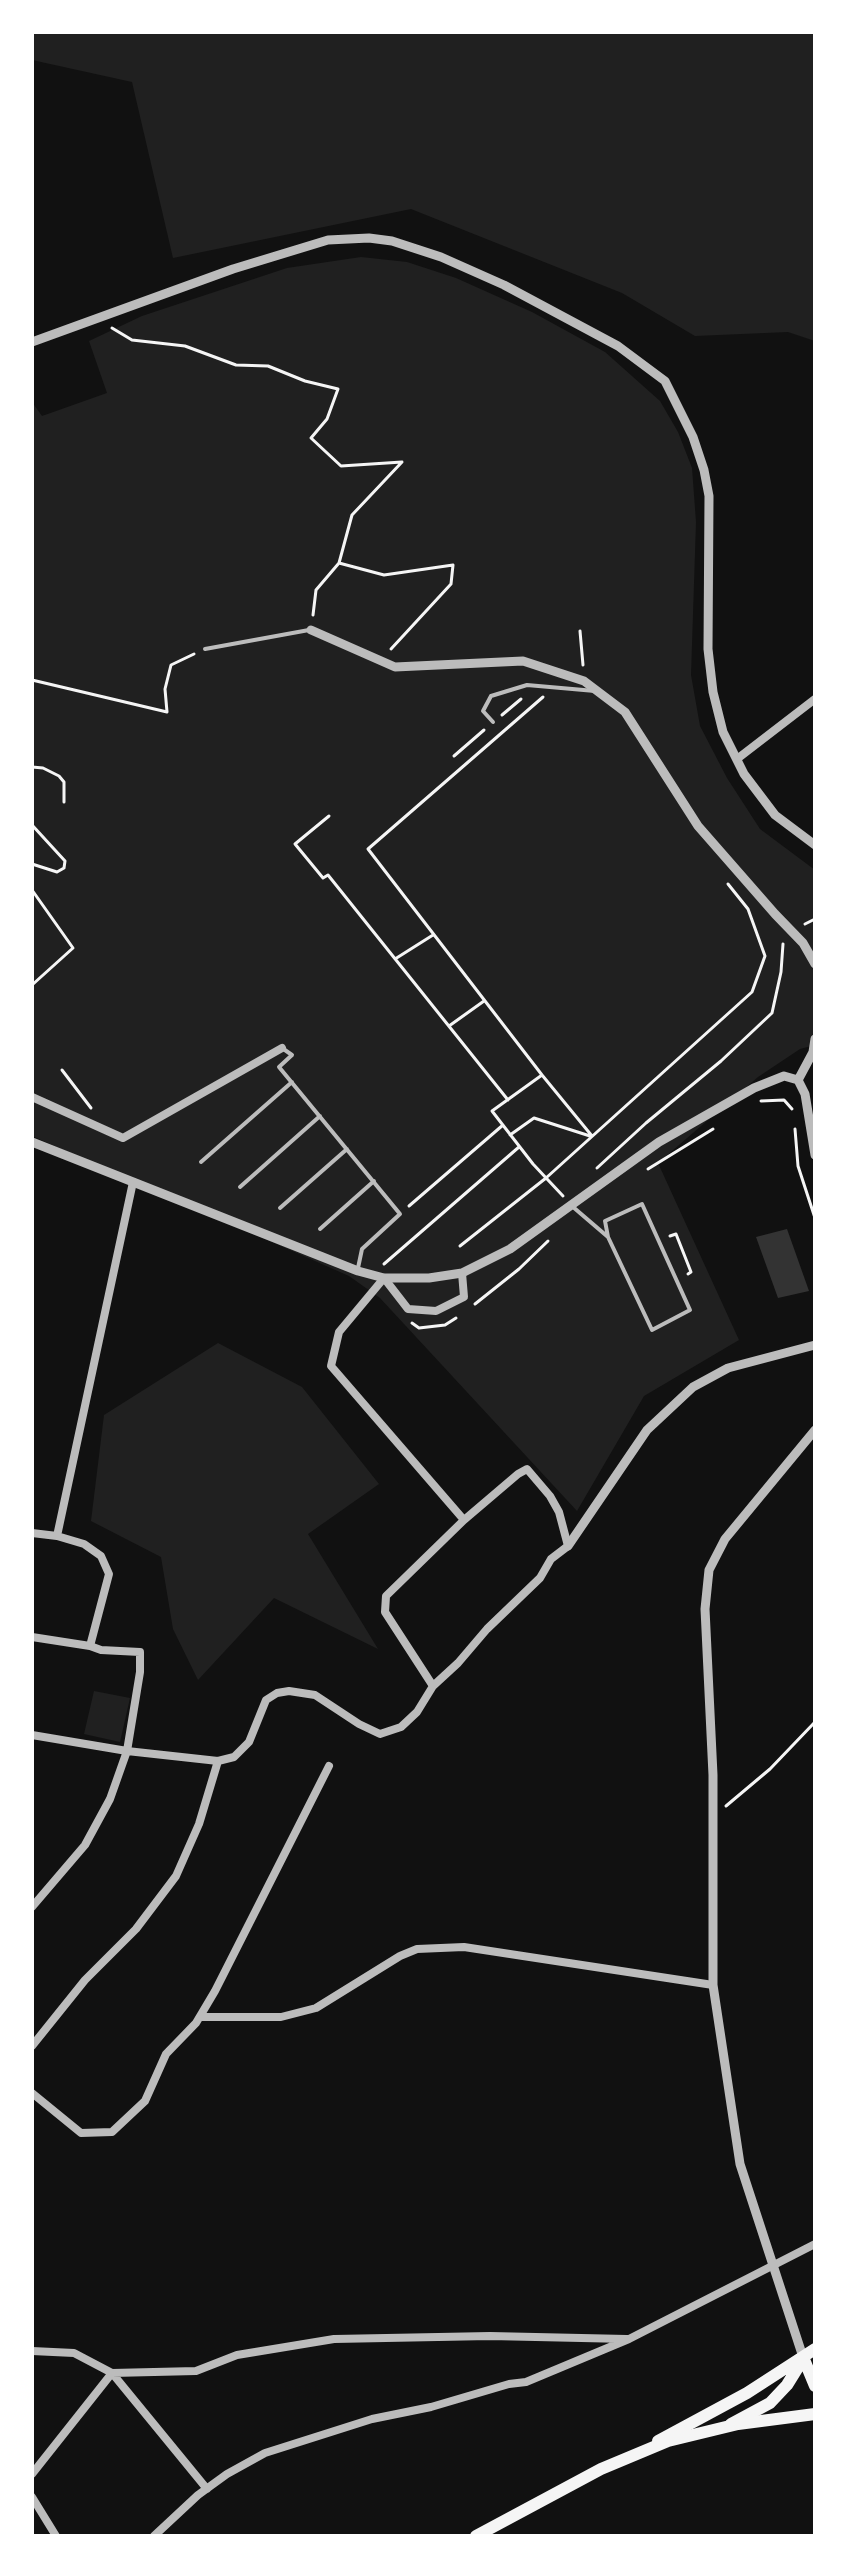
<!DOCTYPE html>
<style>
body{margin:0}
#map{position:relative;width:847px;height:2568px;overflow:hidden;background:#111;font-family:"Varela Round",sans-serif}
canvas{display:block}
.frame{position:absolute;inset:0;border:34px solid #fff;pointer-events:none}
</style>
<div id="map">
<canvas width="847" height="2568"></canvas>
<div class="frame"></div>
</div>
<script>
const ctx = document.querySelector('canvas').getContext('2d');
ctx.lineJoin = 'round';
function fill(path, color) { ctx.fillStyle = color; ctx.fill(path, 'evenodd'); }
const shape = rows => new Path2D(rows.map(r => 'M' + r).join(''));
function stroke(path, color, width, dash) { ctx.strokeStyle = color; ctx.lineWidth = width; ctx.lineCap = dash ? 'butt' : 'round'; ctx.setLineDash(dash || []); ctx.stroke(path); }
fill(shape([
 [32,32,815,32,815,341,788,332,695,336,622,293,411,209,173,258,132,82,32,60],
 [361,257,407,262,456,278,532,312,605,352,660,401,678,432,692,468,696,522,691,675,700,726,727,778,760,829,815,870,815,1045,800,1049,758,1077,658,1163,739,1340,644,1396,577,1511,380,1298,349,1276,32,1136,32,402,42,416,107,393,89,341,142,316,287,268],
 [218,1343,302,1387,379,1484,308,1534,378,1649,274,1598,198,1680,173,1629,161,1557,91,1521,104,1415],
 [94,1691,130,1698,120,1742,84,1734]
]), '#202020');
fill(shape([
 [787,1229,809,1291,778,1298,756,1237]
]), '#333');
stroke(shape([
 [112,328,132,340,185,346,236,365,268,366,305,381,338,389,327,419,311,438,341,466,402,462,352,515,339,563],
 [313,615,316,590,339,563,384,575,453,565,451,584,391,649],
 [580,631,583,665],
 [32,680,167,712,165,689,171,665,194,654],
 [543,697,368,849,542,1075,592,1136],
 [502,715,521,699],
 [454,756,484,730],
 [32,767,43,768,59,776,64,782,64,802],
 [329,816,295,844,323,878,328,875,508,1100],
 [32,825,65,861,64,868,57,872,32,864],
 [32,890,73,948,32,985],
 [805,924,815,919],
 [395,959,433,935],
 [449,1026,484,1001],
 [62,1070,91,1108],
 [542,1075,492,1111,533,1164,563,1196],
 [761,1101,784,1100,792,1109],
 [795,1129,798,1166,815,1218],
 [510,1135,534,1118,590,1136],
 [597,1168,646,1123,721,1061,772,1013,781,972,783,944],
 [648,1169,713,1129],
 [409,1206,503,1125],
 [670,1236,676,1234,691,1272,688,1274],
 [460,1246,546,1178,752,992,765,956,748,909,728,884],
 [384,1264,519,1147],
 [475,1304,519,1269,548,1241],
 [412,1323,419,1328,445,1325,456,1318],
 [726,1806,770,1769,815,1722]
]), '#f5f5f5', 3);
stroke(shape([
 [205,649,309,630],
 [493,722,483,711,491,696,527,685,595,691],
 [282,1048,292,1055,279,1067,400,1214,362,1249,358,1268],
 [201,1162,292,1082],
 [240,1187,320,1116],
 [573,1207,608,1237,652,1330,690,1310,642,1204,605,1221,608,1237],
 [280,1208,347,1149],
 [320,1229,374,1181]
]), '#bcbcbc', 4);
stroke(shape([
 [737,759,815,699],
 [32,1097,123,1138,282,1048],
 [462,1273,464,1297,436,1311,408,1309,384,1278,339,1332,331,1366,464,1520],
 [32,1533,57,1536,84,1544,101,1556,109,1574,90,1646,101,1650,140,1652,140,1672,127,1751,110,1799,85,1845,32,1907],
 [57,1536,133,1182],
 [32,1637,90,1646],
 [32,1735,127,1751,218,1761,234,1757,249,1742,266,1700,277,1693,289,1691,315,1695,359,1724,380,1734,401,1727,417,1712,433,1686,458,1663,487,1629,540,1578,551,1559,568,1546,559,1512,550,1496,527,1469,518,1474,464,1520,386,1596,385,1612,433,1686],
 [200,2017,281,2017,316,2008,400,1956,417,1949,464,1947,713,1985],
 [32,2046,85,1980,136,1929,176,1876,199,1824,218,1761],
 [32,2093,81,2133,112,2132,145,2101,166,2054,196,2023,215,1991,329,1766],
 [32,2351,74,2353,112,2373,207,2489],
 [112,2373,196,2371,237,2355,334,2339,490,2336,627,2339],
 [32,2474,112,2373],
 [32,2497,56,2536],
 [154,2536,198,2495,227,2474,265,2453,372,2419,431,2407,509,2384,526,2382,629,2339,815,2244]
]), '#bcbcbc', 8);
stroke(shape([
 [32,342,233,269,328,240,369,238,392,241,441,257,504,285,618,346,665,381,693,437,704,470,709,496,708,649,713,692,723,732,744,774,775,815,815,845],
 [311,630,395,667,523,661,584,681,625,712,698,826,775,914,803,943,815,964],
 [798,1080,813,1052,815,1039],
 [32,1142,358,1271,384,1278,429,1278,462,1273,510,1249,659,1142,754,1088,784,1076,798,1080,805,1094,815,1155],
 [568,1546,647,1430,693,1387,728,1368,815,1345],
 [803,2357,740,2164,713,1985,713,1775,705,1609,709,1570,725,1539,815,1430]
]), '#bcbcbc', 9);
stroke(shape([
 [803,2357,815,2386],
 [731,2424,770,2403,787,2385,800,2364],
 [658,2441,747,2393,815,2349]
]), '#f5f5f5', 12);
stroke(shape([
 [476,2536,601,2469,668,2441,738,2424,815,2414]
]), '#f5f5f5', 12);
</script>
